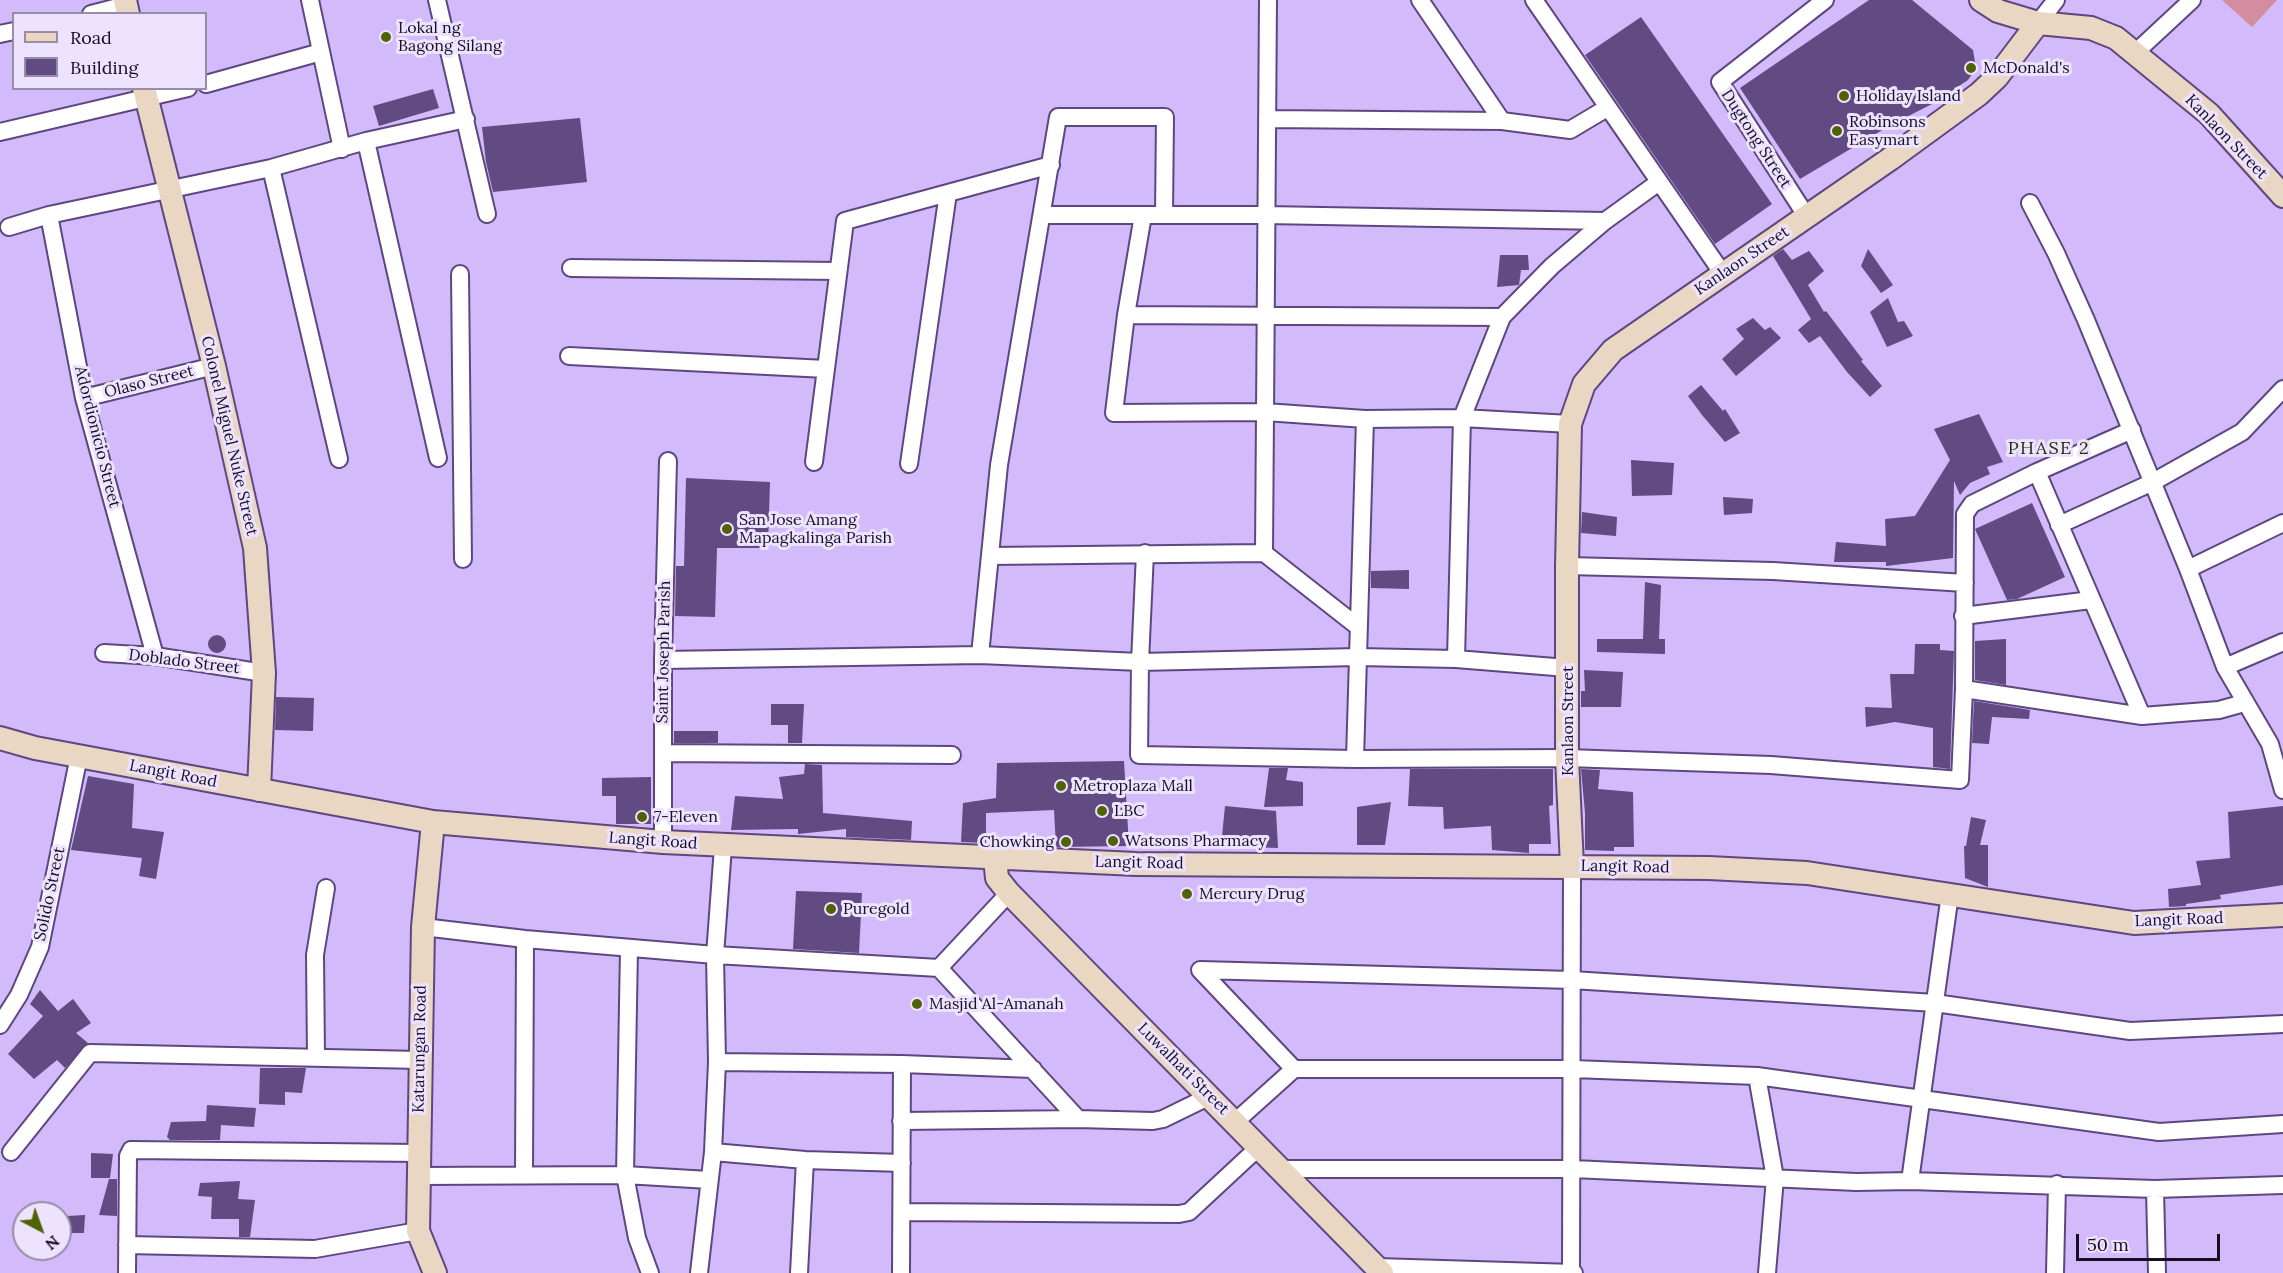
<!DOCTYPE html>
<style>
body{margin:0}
#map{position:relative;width:2283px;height:1273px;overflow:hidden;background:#d3bafb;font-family:Lora,serif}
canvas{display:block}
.legend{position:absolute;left:12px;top:12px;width:195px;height:78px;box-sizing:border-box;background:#ede3fe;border:2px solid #978da7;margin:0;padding:8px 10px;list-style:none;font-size:18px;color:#170d24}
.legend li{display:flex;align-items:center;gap:12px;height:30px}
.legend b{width:30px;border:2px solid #978da7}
.north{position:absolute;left:12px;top:1201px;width:60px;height:60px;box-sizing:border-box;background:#ede3fe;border:2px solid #978da7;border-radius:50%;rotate:139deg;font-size:16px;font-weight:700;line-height:24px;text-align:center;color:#170d24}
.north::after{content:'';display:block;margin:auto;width:21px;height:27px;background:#4f6208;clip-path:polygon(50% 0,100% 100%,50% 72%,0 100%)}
.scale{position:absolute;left:2076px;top:1234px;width:144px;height:27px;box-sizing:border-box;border:3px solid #170d24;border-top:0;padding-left:8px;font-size:18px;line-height:21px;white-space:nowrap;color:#170d24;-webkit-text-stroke:4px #ede3fe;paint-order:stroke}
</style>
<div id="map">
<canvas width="2283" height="1273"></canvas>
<ul class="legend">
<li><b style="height:8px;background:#e9d6c3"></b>Road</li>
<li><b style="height:16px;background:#624a83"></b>Building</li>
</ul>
<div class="north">N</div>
<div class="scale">50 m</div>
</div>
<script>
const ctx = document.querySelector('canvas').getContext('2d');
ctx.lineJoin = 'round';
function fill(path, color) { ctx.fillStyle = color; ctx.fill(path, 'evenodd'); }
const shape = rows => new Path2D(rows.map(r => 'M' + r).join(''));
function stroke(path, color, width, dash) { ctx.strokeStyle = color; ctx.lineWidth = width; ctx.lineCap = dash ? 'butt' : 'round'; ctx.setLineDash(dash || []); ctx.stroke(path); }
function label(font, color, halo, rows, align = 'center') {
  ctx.font = font + ' Lora,serif'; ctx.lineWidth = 6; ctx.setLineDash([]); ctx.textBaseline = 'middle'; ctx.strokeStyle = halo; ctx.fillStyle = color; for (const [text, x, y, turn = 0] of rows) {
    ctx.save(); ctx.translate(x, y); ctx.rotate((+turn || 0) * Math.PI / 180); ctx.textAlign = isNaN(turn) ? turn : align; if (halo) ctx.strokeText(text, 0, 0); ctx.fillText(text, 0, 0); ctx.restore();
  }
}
fill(shape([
 [2222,0,2277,0,2252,27]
]), '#d38da0');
fill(shape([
 [1869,0,1912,0,1973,50,1976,68,1968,80,1932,104,1889,126,1800,179,1740,88],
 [1641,17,1772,204,1715,244,1585,55],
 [433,89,439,108,379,126,373,106],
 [580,118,587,182,493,192,486,162,482,127],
 [1783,249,1792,260,1809,251,1824,271,1808,285,1824,312,1826,311,1863,360,1861,361,1882,386,1870,397,1847,372,1820,336,1809,343,1798,330,1811,319,1773,256],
 [1868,249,1893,285,1881,293,1861,266],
 [1500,255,1528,255,1529,270,1521,270,1519,285,1497,287],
 [1888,298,1898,322,1904,321,1913,336,1887,347,1870,312],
 [1753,318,1765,330,1770,327,1781,338,1736,376,1722,359,1744,339,1736,329],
 [1701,385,1723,411,1725,409,1740,433,1725,442,1702,415,1688,396],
 [1979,414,2003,462,1987,467,1990,474,1970,483,1960,495,1954,481,1953,558,1886,566,1886,562,1834,562,1836,542,1886,546,1885,519,1915,516,1950,460,1934,429],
 [1631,460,1674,463,1672,495,1632,496],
 [686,478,770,482,768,548,717,548,715,617,675,616,676,566,684,566],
 [1723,497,1753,499,1752,513,1724,515],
 [2032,503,2065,577,2017,599,2007,600,1975,529],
 [1582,512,1617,517,1616,536,1581,533],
 [1409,570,1409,589,1371,588,1371,571],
 [1645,582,1661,585,1659,639,1665,639,1665,654,1597,652,1597,639,1643,639],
 '208 644a9 9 0 1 1 18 0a9 9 0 1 1-18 0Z',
 [2006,639,2006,685,1975,680,1975,641],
 [1915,644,1940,644,1940,650,1954,651,1950,769,1933,767,1933,728,1895,722,1866,727,1865,707,1892,708,1890,674,1914,674],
 [1584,670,1623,672,1621,707,1581,707,1581,691,1585,691],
 [276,697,314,698,313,731,275,730],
 [1974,701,2030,710,2029,719,1992,717,1989,744,1972,743],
 [771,704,804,704,802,743,788,743,788,725,771,725],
 [674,731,718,731,718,743,674,743],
 [1124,761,1129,846,1056,847,1054,810,986,813,986,843,961,842,963,803,996,798,997,763],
 [805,764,822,765,823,813,912,821,911,840,846,837,846,829,798,834,798,829,731,830,735,796,783,799,779,777,804,774],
 [1269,768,1288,768,1286,780,1303,782,1303,806,1264,807],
 [1410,769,1553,769,1553,805,1549,806,1551,844,1529,844,1529,853,1492,850,1491,826,1444,829,1443,807,1408,806],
 [1581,769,1600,770,1598,789,1633,792,1634,847,1614,847,1614,851,1585,850,1585,813],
 [88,776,134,784,132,828,164,832,156,879,139,876,142,858,71,850],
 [651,777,651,824,616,824,616,796,602,796,602,778],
 [1391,802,1385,845,1357,845,1357,807],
 [1225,806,1276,811,1278,848,1221,846],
 [2283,806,2283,885,2220,895,2221,899,2186,904,2186,906,2169,907,2168,889,2201,885,2196,861,2230,858,2228,812],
 [1971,817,1986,820,1980,845,1988,845,1988,887,1965,878,1964,846,1966,846],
 [796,891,862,893,859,953,793,949],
 [40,990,58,1011,73,999,91,1023,76,1033,88,1043,65,1068,57,1060,34,1079,8,1054,43,1016,30,1004],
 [260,1068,306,1068,302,1093,285,1092,285,1105,259,1104],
 [207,1105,256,1108,254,1127,221,1125,220,1140,170,1140,167,1137,171,1122,206,1121],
 [91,1153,113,1154,110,1178,91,1178],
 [109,1179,117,1179,117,1216,99,1215],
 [240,1181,238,1199,255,1200,250,1237,239,1237,239,1219,211,1219,212,1197,198,1196,200,1183],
 [85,1215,84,1233,67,1233,67,1216]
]), '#624a83');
const street = shape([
 [310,0,342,149],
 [437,0,487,214],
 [1420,0,1502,121],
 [1534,0,1723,274],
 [91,14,126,5],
 [2038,23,2056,0],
 [0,34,14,31],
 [2136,52,2192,0],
 [206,84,321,52],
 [1267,119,1502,121,1570,130,1607,108],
 [0,132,188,88],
 [366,141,438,458],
 [271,168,339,459],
 [2030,203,2056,253,2086,320,2188,569,2225,667,2270,744,2283,790],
 [49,215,84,398,155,656],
 [1043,215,1266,215,1605,221],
 [1143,215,1126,315,1114,413,1265,412,1365,419,1462,418,1570,424],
 [1807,217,1720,82,1825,0],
 [9,227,49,215,271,168,366,141,466,119],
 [571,268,838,271],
 [460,274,463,559],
 [1126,315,1502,317],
 [569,356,826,369],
 [84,398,214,366],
 [814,462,845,221,1051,165],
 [909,464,948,193],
 [2037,472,2142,716],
 [2059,525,2153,482,2242,432,2283,389],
 [1145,553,1140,662,1139,755,1355,759,1567,758,1771,765,1960,780,1964,689,1965,514,1972,504,2037,472,2132,430],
 [1264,553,1268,0],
 [990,556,1264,553,1357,626],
 [1567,566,1773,571,1965,583],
 [2188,569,2283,523],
 [1963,616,2091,600],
 [104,653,155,656,264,673],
 [980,655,999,465,1058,117,1165,117,1164,215],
 [1456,659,1462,418,1502,317,1552,266,1605,221,1659,182],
 [663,660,980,655,1140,662,1358,657,1456,659,1567,668],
 [2225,667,2283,642],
 [1964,689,2142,716,2219,710,2244,703],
 [663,753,952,755],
 [1355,759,1365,419],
 [663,842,663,660,668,461],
 [423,927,525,939,715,955,939,968,1078,1119],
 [629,948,625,1175,637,1238,650,1273],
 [939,968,1009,893],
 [1200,970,1572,980,1935,1003,2130,1031,2283,1024],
 [1200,970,1294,1069],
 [0,1025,19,995,40,947,79,756],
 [316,1057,315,955,326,888],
 [717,1062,902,1064,1033,1069],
 [1757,1076,1775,1178,1767,1273],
 [901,1121,1078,1119,1153,1121,1163,1119,1210,1096],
 [1235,1122,1294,1069,1573,1069,1757,1076,2159,1132,2283,1124],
 [11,1152,90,1053,420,1060],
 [713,1152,805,1160,902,1163],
 [1281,1169,1573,1169,1856,1182,1910,1181,2155,1189,2283,1185],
 [524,1175,525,939],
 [418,1176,625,1175,709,1180],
 [1910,1181,1950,894],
 [2155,1189,2157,1273],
 [903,1212,1179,1214,1189,1212,1259,1147],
 [127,1245,315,1249,418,1231],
 [1377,1267,1574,1273],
 [127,1273,128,1156,131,1150,419,1153],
 [699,1273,713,1152,717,1062,715,955,723,847],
 [799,1273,805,1160],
 [901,1273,902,1064],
 [1571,1273,1572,866],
 [2055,1273,2057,1184]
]);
const secondary = shape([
 [125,0,128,14],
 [1981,0,1998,11,2038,23,2091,28,2116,38,2209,114,2283,196],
 [144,88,214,366,255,548,264,673,259,790],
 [0,738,35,748,433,822,663,842,1136,864,1709,868,1807,873,2134,923,2283,915],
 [433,822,423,927,418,1231,435,1273],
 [995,859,997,878,1009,893,1382,1273],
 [1572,866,1567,758,1567,566,1570,424,1584,384,1613,350,1890,159,1979,94,1997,77,2038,23]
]);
stroke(street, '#5e477f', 20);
stroke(secondary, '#5e477f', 26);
stroke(street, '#fff', 16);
stroke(secondary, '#e9d6c3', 22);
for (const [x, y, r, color] of [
 [386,37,6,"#4f6208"],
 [1971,68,6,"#4f6208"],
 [1844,96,6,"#4f6208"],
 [1837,131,6,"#4f6208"],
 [727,529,6,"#4f6208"],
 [1061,786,6,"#4f6208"],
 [1102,811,6,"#4f6208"],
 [642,817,6,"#4f6208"],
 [1113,841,6,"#4f6208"],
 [1066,842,6,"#4f6208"],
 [1187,894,6,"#4f6208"],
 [831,909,6,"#4f6208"],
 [917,1004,6,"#4f6208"]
]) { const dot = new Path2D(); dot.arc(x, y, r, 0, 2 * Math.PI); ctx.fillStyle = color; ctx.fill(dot); stroke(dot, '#ede3fe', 2); }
label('16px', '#170d24', '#ede3fe', [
 ["Lokal ng",398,28],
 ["Bagong Silang",398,46],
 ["McDonald's",1983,68],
 ["Holiday Island",1856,96],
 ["Robinsons",1849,122],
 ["Easymart",1849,140],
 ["San Jose Amang",739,520],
 ["Mapagkalinga Parish",739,538],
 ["Metroplaza Mall",1073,786],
 ["LBC",1114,811],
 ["7-Eleven",654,817],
 ["Watsons Pharmacy",1125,841],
 ["Chowking",1054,842,"right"],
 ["Mercury Drug",1199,894],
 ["Puregold",843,909],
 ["Masjid Al-Amanah",929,1004]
], 'left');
label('16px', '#170d24', '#ede3fe', [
 ["Kanlaon Street",2226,137,46],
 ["Dugtong Street",1756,139,57],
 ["Kanlaon Street",1742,261,-34],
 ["Olaso Street",149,382,-14],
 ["Colonel Miguel Nuke Street",229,436,77],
 ["Adordionicio Street",97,437,76],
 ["Saint Joseph Parish",664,652,-89],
 ["Doblado Street",184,662,7],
 ["Kanlaon Street",1568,721,-90],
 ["Langit Road",173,774,11],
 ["Langit Road",653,841,4],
 ["Langit Road",1139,863,1],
 ["Langit Road",1625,867,1],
 ["Solido Street",50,894,-78],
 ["Langit Road",2179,920,-2],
 ["Katarungan Road",420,1049,-89],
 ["Luwalhati Street",1183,1069,45]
]);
ctx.letterSpacing = '1.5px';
label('18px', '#252f08', '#ede3fe', [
 ["PHASE 2",2049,449]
]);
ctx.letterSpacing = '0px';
</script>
